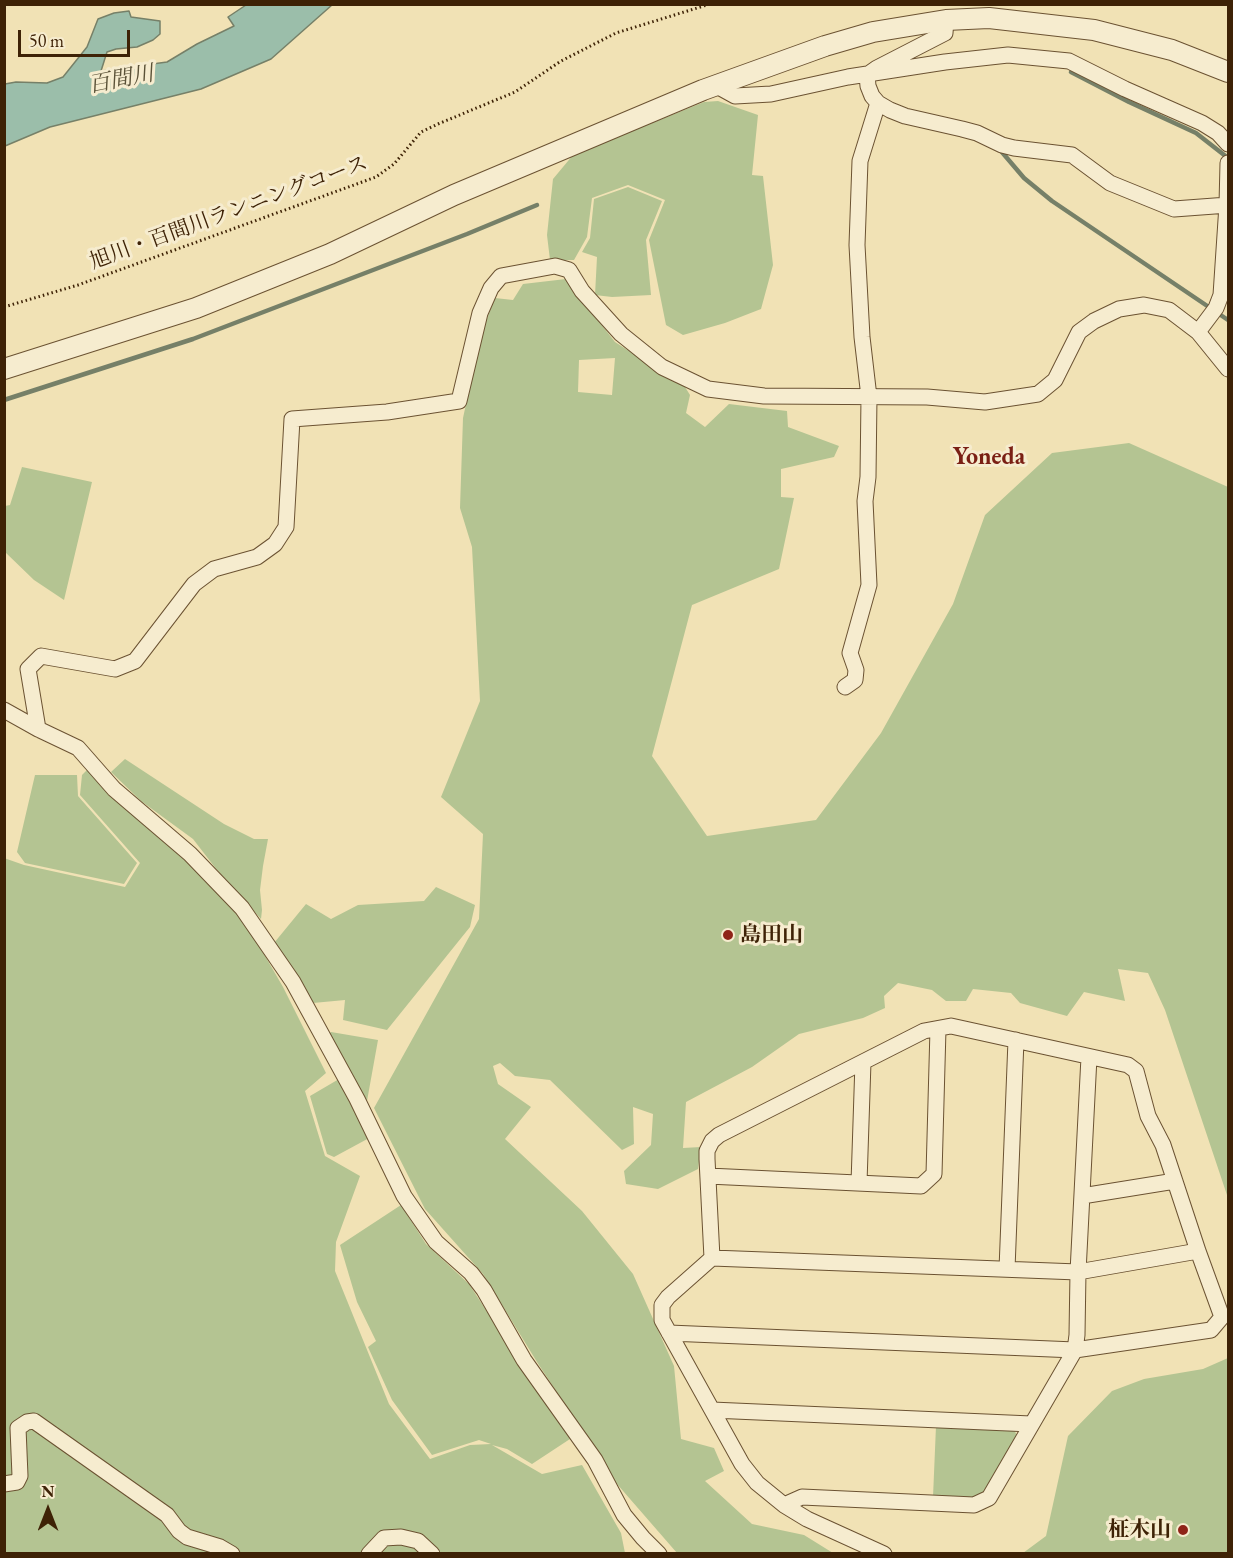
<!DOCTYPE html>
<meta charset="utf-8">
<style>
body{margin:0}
#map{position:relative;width:1233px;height:1558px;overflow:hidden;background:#f1e2b5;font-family:"EB Garamond",serif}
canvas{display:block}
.frame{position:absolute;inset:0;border:6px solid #3e2206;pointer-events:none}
.north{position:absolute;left:18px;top:1480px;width:60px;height:60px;-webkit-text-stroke:4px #f6eccf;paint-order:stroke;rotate:0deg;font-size:16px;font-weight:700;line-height:24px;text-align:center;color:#3e2206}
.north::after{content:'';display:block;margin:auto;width:21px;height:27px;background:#3e2206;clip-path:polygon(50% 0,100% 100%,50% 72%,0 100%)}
.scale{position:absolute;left:18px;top:30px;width:112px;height:27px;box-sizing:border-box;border:3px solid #3e2206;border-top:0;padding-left:8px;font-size:18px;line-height:21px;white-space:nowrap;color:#3e2206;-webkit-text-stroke:4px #f6eccf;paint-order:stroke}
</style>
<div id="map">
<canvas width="1233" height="1558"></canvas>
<div class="frame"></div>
<div class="north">N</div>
<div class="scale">50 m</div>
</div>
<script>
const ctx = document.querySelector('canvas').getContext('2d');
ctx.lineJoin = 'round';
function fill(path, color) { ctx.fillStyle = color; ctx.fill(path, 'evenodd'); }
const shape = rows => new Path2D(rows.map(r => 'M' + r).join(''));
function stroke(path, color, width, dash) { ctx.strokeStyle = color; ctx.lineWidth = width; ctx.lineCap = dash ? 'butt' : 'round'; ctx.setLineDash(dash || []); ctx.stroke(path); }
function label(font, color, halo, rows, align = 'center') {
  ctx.font = font + ' "EB Garamond","Noto Serif JP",serif'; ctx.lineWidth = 6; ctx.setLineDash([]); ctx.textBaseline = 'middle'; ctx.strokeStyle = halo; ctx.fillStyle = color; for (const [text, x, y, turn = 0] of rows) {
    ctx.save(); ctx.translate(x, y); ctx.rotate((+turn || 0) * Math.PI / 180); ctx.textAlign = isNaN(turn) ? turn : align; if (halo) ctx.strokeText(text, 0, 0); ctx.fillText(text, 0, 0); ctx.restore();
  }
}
fill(shape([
 [718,101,758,115,752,175,763,176,773,265,761,309,725,323,683,335,666,325,649,240,665,200,628,185,592,198,587,237,574,260,550,260,547,235,553,179,573,155,704,102],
 [628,187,662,201,646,240,651,295,612,297,595,295,597,257,582,252,590,238,594,199],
 [566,279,615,342,685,387,690,395,686,413,705,427,729,404,787,411,788,427,839,446,834,457,781,469,781,497,794,498,779,569,692,605,652,756,707,836,816,820,881,733,953,604,985,515,1052,453,1129,443,1228,487,1228,1198,1165,1010,1148,973,1118,969,1125,1001,1084,992,1067,1016,1020,1003,1011,993,973,989,966,1001,946,1001,932,990,898,983,884,996,885,1008,863,1018,799,1034,752,1067,686,1102,683,1148,701,1147,698,1169,658,1189,626,1184,624,1171,651,1145,653,1114,633,1107,634,1144,622,1150,550,1080,515,1076,500,1063,493,1066,498,1084,531,1107,505,1139,582,1211,633,1274,674,1366,681,1439,714,1448,724,1471,705,1481,752,1524,804,1535,833,1553,677,1553,617,1484,537,1362,483,1274,425,1209,374,1108,479,919,483,834,441,797,480,701,472,547,460,508,463,418,481,334,495,298,513,300,523,284],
 [615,358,612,395,578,392,579,360],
 [22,467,92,482,64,600,34,580,5,552,5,506,10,505],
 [125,759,224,824,254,839,268,839,263,866,260,890,262,910,261,919,217,870,193,839,141,801,111,772],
 [90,767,176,846,238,909,283,987,326,1073,305,1091,325,1156,360,1176,336,1242,335,1271,389,1404,430,1459,470,1445,491,1444,479,1440,432,1455,392,1400,368,1347,376,1341,357,1302,340,1245,401,1205,426,1244,469,1284,570,1439,532,1464,507,1449,492,1445,542,1474,582,1465,621,1533,625,1553,5,1553,4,858,24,865,125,887,140,863,80,795,82,775],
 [35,775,77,775,78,796,137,863,124,884,25,863,17,852],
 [436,887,475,905,470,927,387,1030,343,1020,345,1000,313,1003,274,943,306,904,331,919,358,905,424,901],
 [331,1032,378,1040,367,1101,328,1035],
 [339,1079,371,1137,334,1157,327,1154,310,1096],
 [1228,1358,1228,1553,1023,1553,1046,1536,1068,1436,1112,1391,1144,1379,1203,1369],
 [936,1426,1014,1430,1018,1437,984,1493,974,1499,933,1497]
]), '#b4c492');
const water = shape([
 [246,5,332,5,271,59,201,89,50,127,5,146,5,84,16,82,47,83,63,77,87,47,98,19,114,13,129,11,131,17,160,21,160,34,153,40,137,47,116,49,107,52,101,71,167,62,197,44,234,26,228,17,246,5]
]);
fill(water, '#9bbeaa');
stroke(water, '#768068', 1.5);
stroke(shape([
 [1071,72,1129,102,1196,133,1228,158],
 [1001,151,1024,178,1052,201,1228,320],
 [4,400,193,339,467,234,537,205]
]), '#768068', 4.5);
const minor = shape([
 [946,20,945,33,877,68,867,75,868,86,872,96,878,103,890,110,905,116,962,129,977,133,1002,145,1014,148,1072,155,1110,183,1174,209,1228,205],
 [715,85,735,96,771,94,848,77,945,62,1008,55,1069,61,1125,89,1202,123,1218,133,1228,144],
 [1198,332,1216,308,1221,295,1227,205,1228,163],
 [845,687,855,680,856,670,850,653,869,585,865,501,868,477,869,397,862,337,857,245,860,161,878,103],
 [4,710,38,729,78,748,114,789,190,854,242,908,293,982,357,1099,404,1196,436,1242,471,1273,484,1290,524,1360,595,1460,624,1515,643,1538,659,1554],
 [38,729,28,669,41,656,115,669,135,661,194,584,214,569,257,557,275,544,286,527,292,419,387,412,459,401,480,313,491,288,501,276,555,266,569,270,582,291,621,334,662,367,708,389,764,396,927,397,985,402,1038,394,1055,380,1079,332,1094,321,1119,309,1144,305,1169,310,1198,332,1228,369],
 [708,1176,921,1186,934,1174,938,1029],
 [859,1183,863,1062],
 [1082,1196,1175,1181],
 [1007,1269,1016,1040],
 [669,1333,1075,1350,1211,1330,1222,1317,1198,1251,1163,1145,1148,1116,1136,1071,1128,1065,951,1026,924,1031,719,1135,712,1141,707,1151,707,1159,712,1258],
 [712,1410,1031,1424],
 [4,1484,17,1482,20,1476,18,1428,27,1422,34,1421,167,1515,179,1531,187,1537,220,1547,232,1554],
 [784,1505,802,1497,974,1505,989,1498,1075,1350,1077,1335,1078,1272,1089,1057],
 [369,1554,384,1538,401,1537,418,1541,432,1554],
 [884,1554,807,1519,784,1505,757,1483,742,1464,662,1320,662,1305,668,1297,712,1258,1078,1272,1198,1251]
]);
const tertiary = shape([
 [4,369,196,308,330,254,454,195,703,90,825,46,873,32,946,20,989,18,1094,30,1172,50,1228,72]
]);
stroke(minor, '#6b5232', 17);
stroke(tertiary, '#6b5232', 22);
stroke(shape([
 [4,307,78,285,376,177,394,164,421,132,438,124,515,92,561,61,616,33,710,4]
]), '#3e2206', 3, [1.5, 3]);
stroke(minor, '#f6eccf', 15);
stroke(tertiary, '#f6eccf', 20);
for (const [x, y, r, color] of [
 [728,935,6,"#8f2418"],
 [1183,1530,6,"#8f2418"]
]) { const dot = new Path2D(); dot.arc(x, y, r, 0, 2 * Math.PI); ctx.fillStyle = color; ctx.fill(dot); stroke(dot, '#f6eccf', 2); }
label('21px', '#3e2206', '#f6eccf', [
 ["旭川・百間川ランニングコース",229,213,-20]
]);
label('bold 21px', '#3e2206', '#f6eccf', [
 ["島田山",740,935],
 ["柾木山",1171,1530,"right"]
], 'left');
label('italic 22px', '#5a5137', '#f6eccf', [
 ["百間川",121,80,-11]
]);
label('bold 24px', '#7a1f14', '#f6eccf', [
 ["Yoneda",989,457]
]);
</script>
